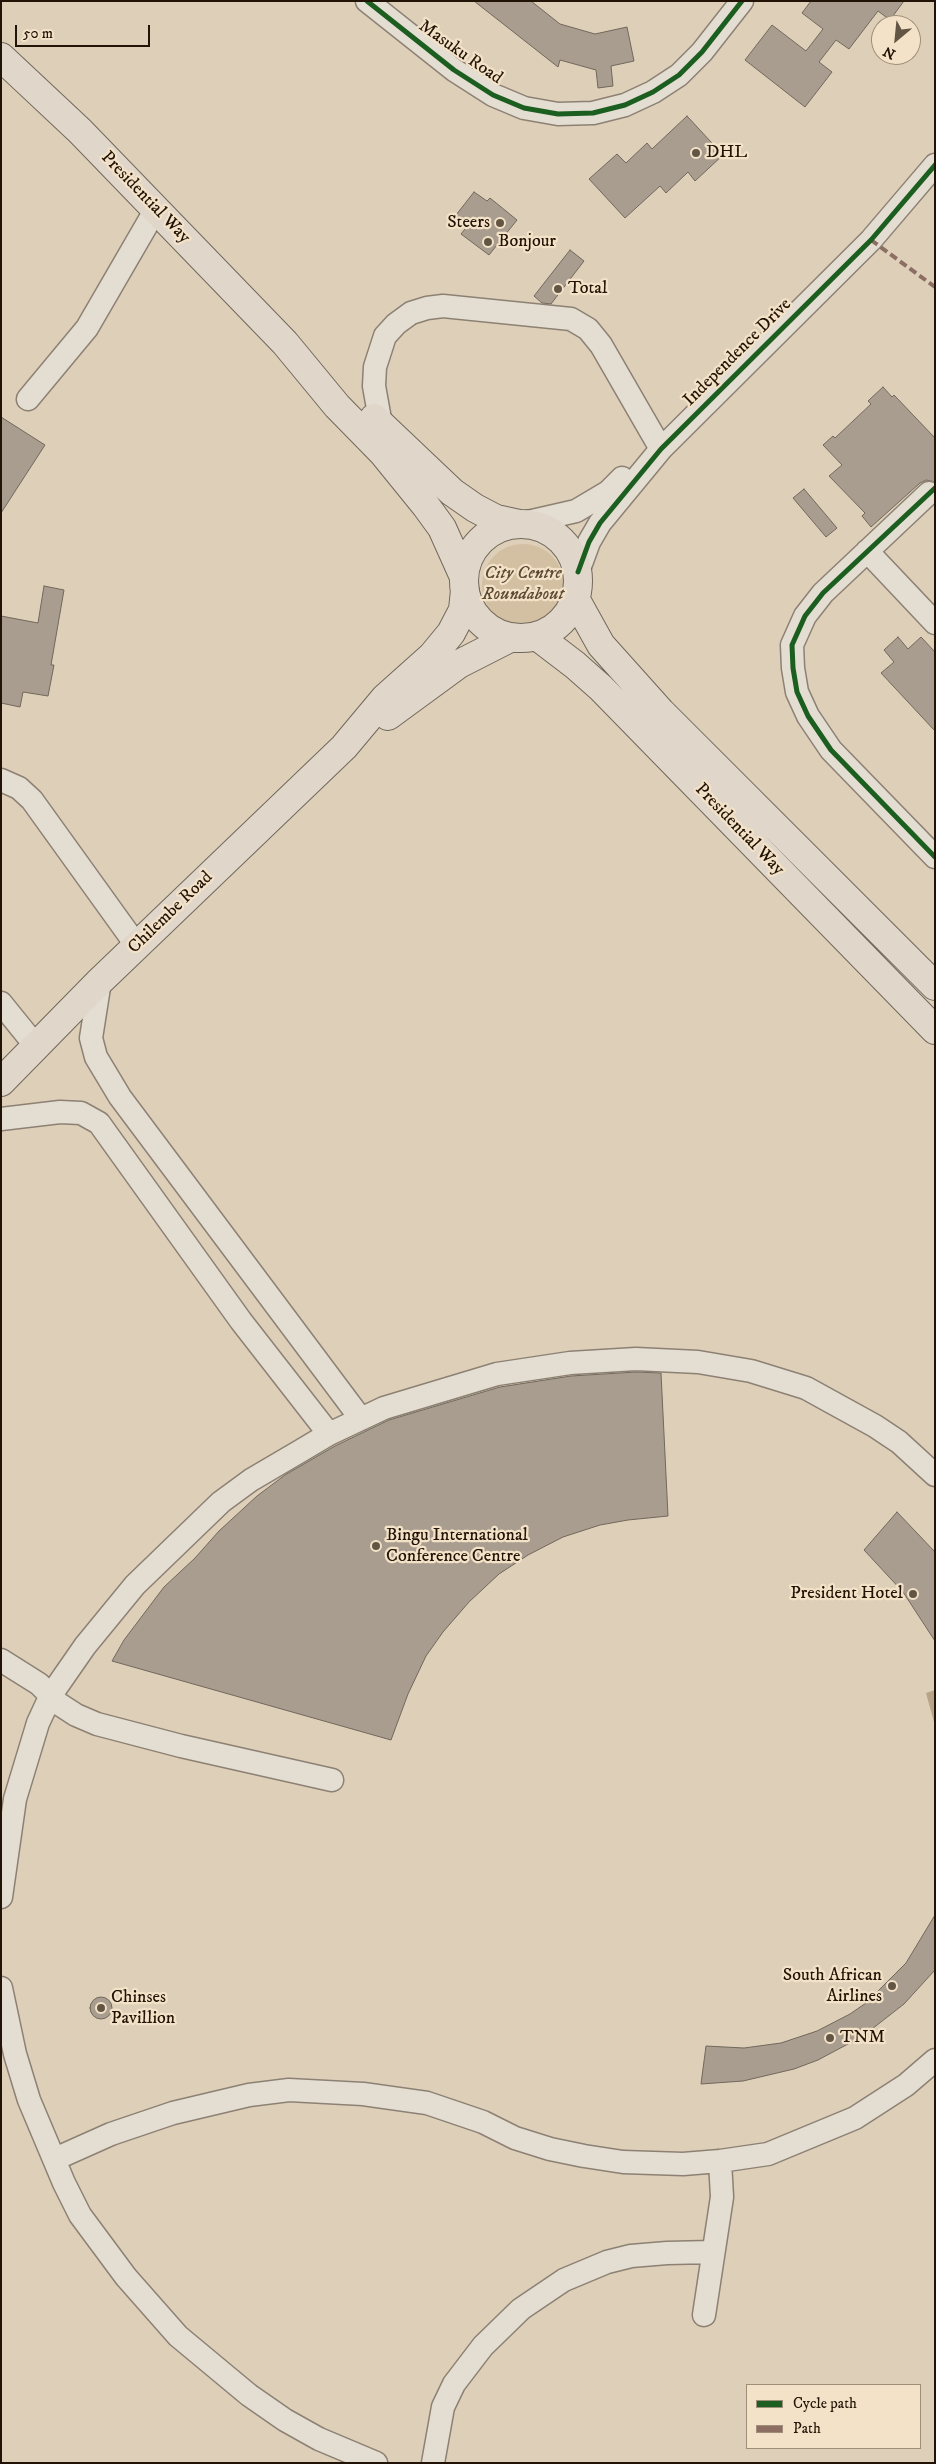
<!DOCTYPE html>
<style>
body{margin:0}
#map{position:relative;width:936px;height:2464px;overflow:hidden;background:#decfb9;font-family:"IM FELL DW Pica",serif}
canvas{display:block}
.frame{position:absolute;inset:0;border:2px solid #211305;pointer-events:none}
.legend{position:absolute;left:746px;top:2384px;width:175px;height:65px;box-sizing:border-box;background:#f3e2c8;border:1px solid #9f8f7a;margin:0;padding:6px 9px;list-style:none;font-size:15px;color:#211305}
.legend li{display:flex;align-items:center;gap:10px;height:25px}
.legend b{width:25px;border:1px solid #9f8f7a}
.north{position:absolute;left:871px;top:15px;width:50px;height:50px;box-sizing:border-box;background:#f3e2c8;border:1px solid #9f8f7a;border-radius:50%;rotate:208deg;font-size:14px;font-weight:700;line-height:20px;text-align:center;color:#211305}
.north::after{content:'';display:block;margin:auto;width:18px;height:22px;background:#635544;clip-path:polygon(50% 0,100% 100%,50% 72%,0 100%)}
.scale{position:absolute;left:15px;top:25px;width:135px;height:22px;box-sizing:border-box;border:2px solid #211305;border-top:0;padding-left:6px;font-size:15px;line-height:18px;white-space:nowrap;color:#211305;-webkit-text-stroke:4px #f3e2c8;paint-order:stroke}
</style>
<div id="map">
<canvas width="936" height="2464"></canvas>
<div class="frame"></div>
<ul class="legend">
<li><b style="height:6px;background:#1b5e20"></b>Cycle path</li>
<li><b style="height:6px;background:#8d6e63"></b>Path</li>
</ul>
<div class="north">N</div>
<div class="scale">50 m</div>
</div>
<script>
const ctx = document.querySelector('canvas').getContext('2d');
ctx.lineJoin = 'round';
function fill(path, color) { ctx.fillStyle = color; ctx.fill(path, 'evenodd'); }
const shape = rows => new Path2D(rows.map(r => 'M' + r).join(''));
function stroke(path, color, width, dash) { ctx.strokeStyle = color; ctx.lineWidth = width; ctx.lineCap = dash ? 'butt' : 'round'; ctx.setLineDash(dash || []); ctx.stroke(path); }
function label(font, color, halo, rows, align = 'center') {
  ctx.font = font + ' "IM FELL DW Pica",serif'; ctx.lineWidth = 4.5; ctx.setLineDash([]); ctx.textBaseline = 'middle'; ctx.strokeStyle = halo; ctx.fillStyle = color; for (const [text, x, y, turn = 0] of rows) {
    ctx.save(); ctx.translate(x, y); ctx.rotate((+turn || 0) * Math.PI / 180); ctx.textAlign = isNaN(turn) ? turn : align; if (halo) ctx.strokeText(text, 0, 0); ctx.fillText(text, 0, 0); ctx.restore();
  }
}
fill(shape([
 '482 585a41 41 0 1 1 82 0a41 41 0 1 1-82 0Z'
]), '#d3bfa1');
fill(shape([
 [935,1690,935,1722,934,1722,926,1693]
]), '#b8a487');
const building = shape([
 [474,1,531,1,560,24,595,34,627,27,634,61,611,66,613,86,598,88,596,70,560,60,558,67,474,1],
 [811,1,904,1,890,20,878,11,849,49,836,40,819,62,832,72,805,107,745,60,772,25,806,51,823,29,802,13,811,1],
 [687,116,723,155,695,181,688,172,666,193,660,186,625,218,589,179,617,154,626,163,647,143,652,149,687,116],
 [474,192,487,201,490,198,517,220,489,255,461,234,469,224,456,215,474,192],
 [570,250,584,261,551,304,542,303,534,296,570,250],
 [883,387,892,397,894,395,935,438,935,482,926,480,920,483,871,527,862,516,865,513,829,476,842,465,823,445,833,436,835,438,871,404,868,401,883,387],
 [1,417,45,445,1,513,1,417],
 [804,489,837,528,826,537,793,498,804,489],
 [44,586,64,590,51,665,54,665,48,696,23,692,20,707,1,703,1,616,38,623,44,586],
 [898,637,908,649,921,637,935,652,935,731,881,673,894,662,884,650,898,637],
 [636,1372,661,1373,668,1516,628,1520,600,1525,563,1537,528,1555,499,1574,469,1602,443,1632,426,1656,408,1694,391,1740,112,1661,124,1640,164,1587,195,1558,219,1531,257,1496,285,1475,335,1446,389,1420,500,1387,571,1376,636,1372],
 [897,1512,935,1552,935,1641,903,1592,864,1550,897,1512],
 [935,1915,935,1970,904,2004,863,2036,818,2060,794,2069,743,2081,701,2084,706,2046,744,2048,781,2043,817,2031,850,2014,866,2003,906,1963,935,1915],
 '90 2008a11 11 0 1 1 22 0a11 11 0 1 1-22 0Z'
]);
fill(building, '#a89d8e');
stroke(building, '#71685b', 1);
const minor = shape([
 [367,1,454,70,493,95,524,108,558,114,593,113,625,105,653,92,679,75,702,52,742,1],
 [28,399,87,328,156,209],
 [381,425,374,386,375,367,385,336,396,324,411,313,427,308,443,306,571,319,588,329,601,345,661,449],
 [929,493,823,593,805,616,792,645,793,668,797,692,808,716,831,750,935,857],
 [519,524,576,511,608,492,622,478],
 [867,551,935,623],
 [578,572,589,542,600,523,661,449,871,240,935,165],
 [1,780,19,788,32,800,137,946],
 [100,981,91,1038,96,1057,120,1097,361,1419],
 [1,1003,35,1045],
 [1,1119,60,1112,81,1113,99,1123,241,1321,329,1434],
 [1,1660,39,1684,59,1704,76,1715,97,1724,181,1746,332,1780],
 [1,1897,15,1799,38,1723,51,1695,85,1646,135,1585,221,1502,251,1480,297,1453,329,1434,384,1408,497,1374,570,1363,636,1359,698,1362,751,1371,806,1388,875,1426,899,1442,935,1475],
 [1,1988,15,2054,29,2100,64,2183,80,2215,126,2277,178,2336,249,2395,285,2420,319,2439,376,2463],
 [55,2159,111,2134,173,2113,249,2095,289,2090,363,2094,427,2103,483,2122,515,2138,550,2149,584,2156,623,2162,683,2164,720,2161,768,2154,855,2118,906,2085,935,2060],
 [704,2315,722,2197,720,2161],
 [433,2463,443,2407,454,2384,483,2346,521,2309,564,2280,607,2262,631,2256,667,2253,712,2252]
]);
const major = shape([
 [1,57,80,131,285,343,337,406,383,453,426,506,442,528,464,577],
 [374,418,452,492,475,508,496,519,519,524],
 '464 581a57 57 0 1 1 114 0a57 57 0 1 1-114 0Z',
 [576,600,601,645,661,712,935,986],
 [537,636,575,665,601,688,935,1030],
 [388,716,459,664,510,638],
 [1,1082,100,981,344,747,385,698,432,656,451,633,463,610,465,590]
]);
stroke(minor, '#8c8173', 25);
stroke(major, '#71685b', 30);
stroke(minor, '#e4ddd2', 22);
stroke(major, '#e0d7ca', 28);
stroke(shape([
 [871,240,935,287]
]), '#8d6e63', 4, [8, 4]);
stroke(shape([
 [367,1,454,70,493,95,524,108,558,114,593,113,625,105,653,92,679,75,702,52,742,1],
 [935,488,823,593,805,616,792,645,793,668,797,692,808,716,831,750,935,857],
 [578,572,589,542,600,523,661,449,871,240,935,165]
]), '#1b5e20', 5);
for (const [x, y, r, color] of [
 [696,153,5,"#635544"],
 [500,223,5,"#635544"],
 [488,242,5,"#635544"],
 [558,289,5,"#635544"],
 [376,1546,5,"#635544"],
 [913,1594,5,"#635544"],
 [892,1986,5,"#635544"],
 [101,2008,5,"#635544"],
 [830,2038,5,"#635544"]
]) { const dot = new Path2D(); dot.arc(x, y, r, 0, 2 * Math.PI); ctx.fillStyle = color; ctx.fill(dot); stroke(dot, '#f3e2c8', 2); }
label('18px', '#211305', '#f3e2c8', [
 ["Masuku Road",460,53,35],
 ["Presidential Way",145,198,46],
 ["Independence Drive",738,353,-45],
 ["Presidential Way",739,830,46],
 ["Chilembe Road",171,913,-44]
]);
label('18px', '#211305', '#f3e2c8', [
 ["DHL",706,153],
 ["Steers",490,223,"right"],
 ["Bonjour",498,242],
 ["Total",568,289],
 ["Bingu International",386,1536],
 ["Conference Centre",386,1557],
 ["President Hotel",903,1594,"right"],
 ["South African",882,1976,"right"],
 ["Airlines",882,1997,"right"],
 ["Chinses",111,1998],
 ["Pavillion",111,2019],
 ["TNM",840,2038]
], 'left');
label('italic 18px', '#5c4b35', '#f3e2c8', [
 ["City Centre",523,574],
 ["Roundabout",523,595]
]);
</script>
